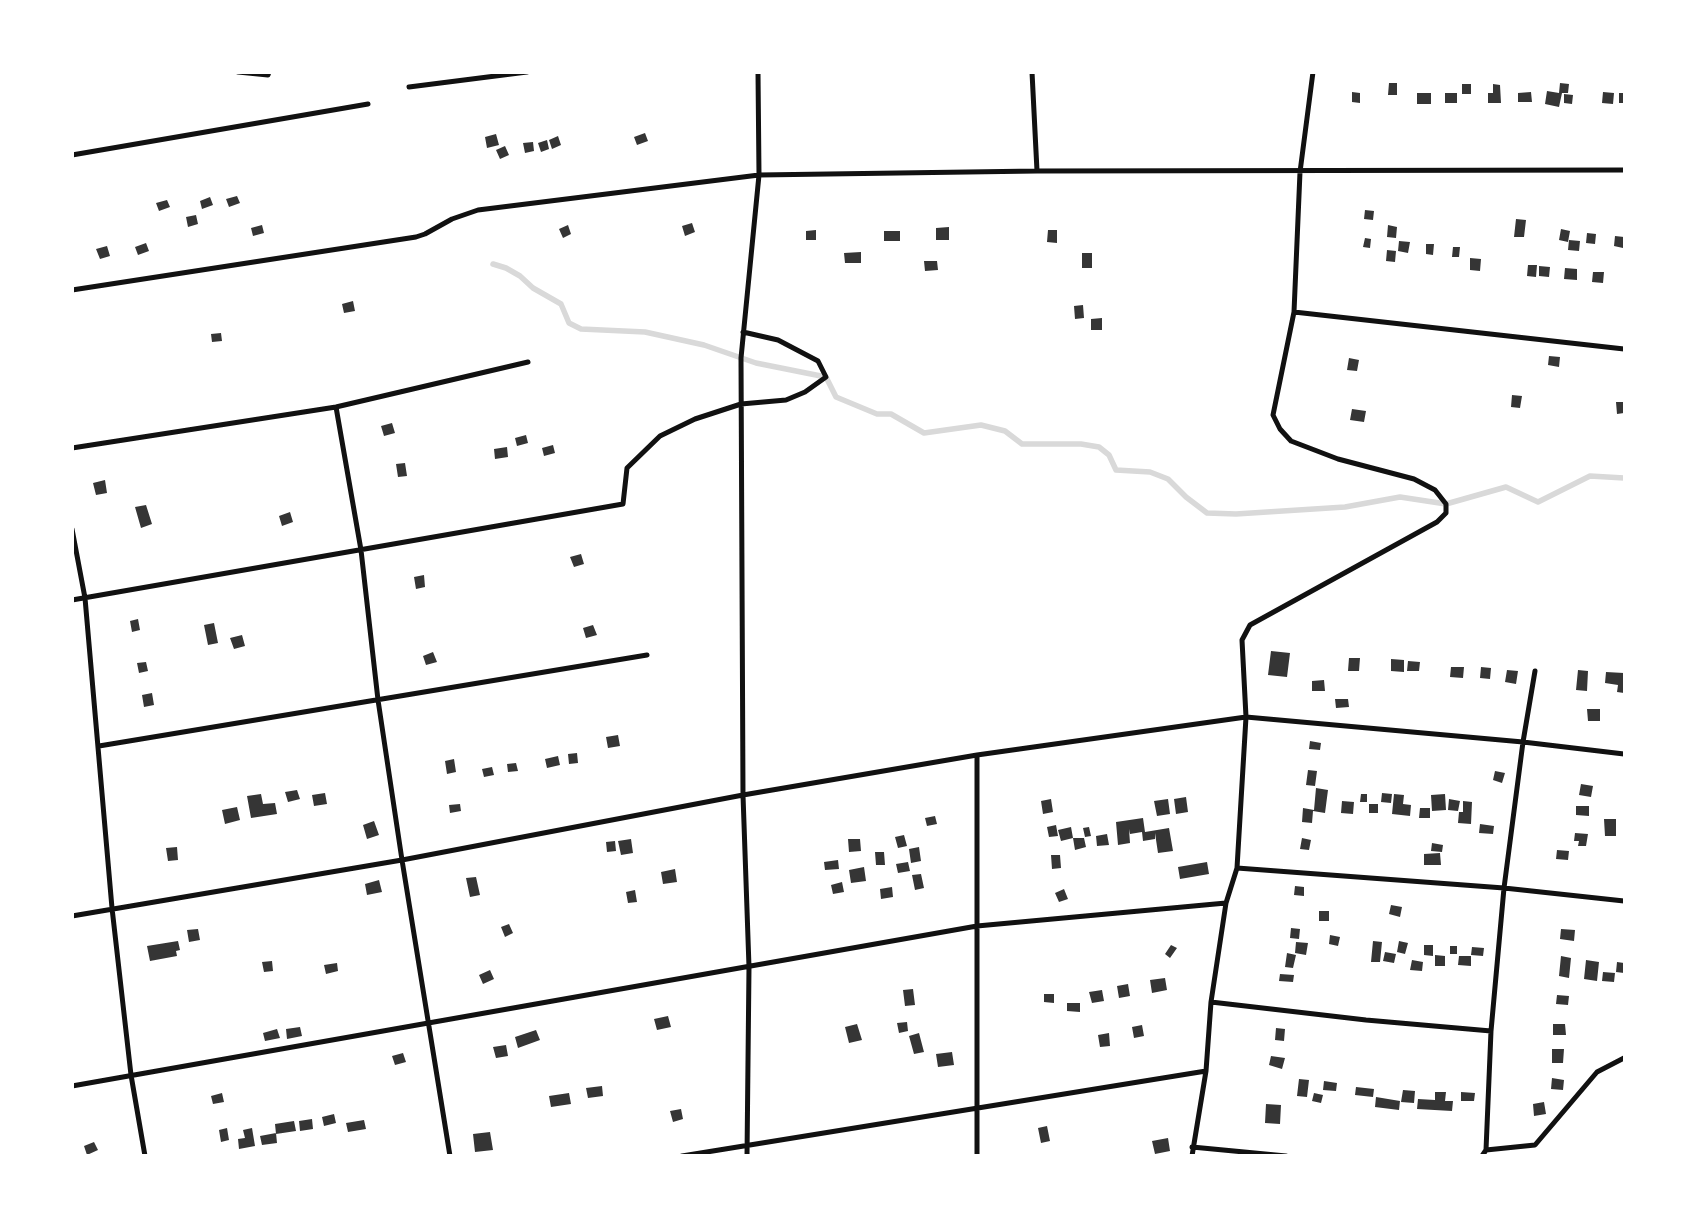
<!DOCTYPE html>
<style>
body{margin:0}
#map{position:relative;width:1697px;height:1228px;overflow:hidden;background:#fff;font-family:"Varela Round",sans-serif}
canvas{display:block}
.frame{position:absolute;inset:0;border:74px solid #fff;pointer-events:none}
</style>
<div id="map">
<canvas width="1697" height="1228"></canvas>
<div class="frame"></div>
</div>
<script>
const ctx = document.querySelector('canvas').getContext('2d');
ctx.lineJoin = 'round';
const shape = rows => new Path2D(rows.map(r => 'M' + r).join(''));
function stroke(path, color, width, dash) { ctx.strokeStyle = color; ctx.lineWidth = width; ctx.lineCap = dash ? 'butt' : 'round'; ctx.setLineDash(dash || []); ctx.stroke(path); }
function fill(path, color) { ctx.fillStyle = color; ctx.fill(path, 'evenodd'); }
stroke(shape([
 [493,264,506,268,520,276,533,288,561,304,569,323,581,329,645,332,704,345,756,363,826,377,836,397,877,414,891,414,924,433,981,425,1005,431,1022,444,1081,444,1099,447,1109,455,1116,470,1150,472,1168,479,1186,497,1207,513,1236,514,1345,507,1400,497,1446,504,1506,487,1538,502,1590,476,1624,478]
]), '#d9d9d9', 5.5);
fill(shape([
 [1389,83,1397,83,1397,95,1388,95],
 [1560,83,1569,84,1568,93,1562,93,1559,107,1545,104,1547,91,1559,93],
 [1462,84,1471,84,1471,94,1462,94],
 [1493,84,1500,85,1501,103,1488,103,1488,93,1493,93],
 [1352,92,1360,93,1360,103,1352,102],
 [1531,92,1532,102,1518,102,1518,93],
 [1603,92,1614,93,1613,104,1602,103],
 [1417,93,1431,93,1431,104,1417,104],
 [1445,93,1457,93,1457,103,1445,103],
 [1619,93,1624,93,1624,103,1619,103],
 [1564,94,1573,95,1572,104,1564,103],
 [645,133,648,141,637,145,634,137],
 [496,134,499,145,487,148,485,137],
 [558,136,561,145,552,149,549,140],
 [547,140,549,149,541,152,538,143],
 [533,142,534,151,525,153,523,143],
 [505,146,509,155,500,159,496,150],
 [237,196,240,203,229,207,226,199],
 [210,197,213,205,202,209,200,201],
 [167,200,170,207,159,211,156,203],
 [1365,210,1374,211,1373,220,1364,219],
 [196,215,198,224,188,227,186,217],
 [1516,219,1526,220,1524,237,1514,237],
 [692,223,695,232,685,236,682,226],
 [262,225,264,233,253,236,251,228],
 [568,225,571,234,563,238,559,229],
 [1388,225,1397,227,1396,238,1387,237],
 [949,227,949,240,936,240,936,228],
 [1561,229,1570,231,1568,242,1559,240],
 [816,230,816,240,806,240,806,231],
 [1048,230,1057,230,1057,243,1047,242],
 [884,231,900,231,900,241,884,241],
 [1587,233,1596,234,1595,244,1586,243],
 [1615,236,1624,237,1623,248,1614,246],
 [1365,238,1371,239,1370,248,1363,247],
 [1569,240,1580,241,1579,251,1568,250],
 [1399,241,1410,242,1408,253,1398,251],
 [146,243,149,251,138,255,135,247],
 [1426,244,1434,244,1433,255,1426,254],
 [107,246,110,256,100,259,96,249],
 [1453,247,1460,247,1459,257,1452,257],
 [1387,250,1396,251,1395,262,1386,261],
 [861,252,861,263,845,263,844,253],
 [1082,253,1092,253,1092,268,1082,268],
 [1470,258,1481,259,1480,271,1470,270],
 [924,261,937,261,938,270,925,271],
 [1528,265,1537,265,1536,277,1527,276],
 [1539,266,1550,267,1549,277,1539,276],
 [1565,268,1577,269,1577,280,1564,279],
 [1593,272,1604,272,1603,283,1592,282],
 [353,301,355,311,344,313,342,304],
 [1083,305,1084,318,1075,319,1074,306],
 [1102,318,1102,330,1091,330,1091,319],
 [221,333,222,341,212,342,211,334],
 [1549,356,1560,357,1559,367,1548,365],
 [1349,358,1359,360,1357,371,1347,370],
 [1512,395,1522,396,1520,408,1511,407],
 [1616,402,1624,402,1624,413,1617,414],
 [1352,409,1366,411,1364,422,1350,420],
 [392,423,395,433,384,436,381,426],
 [526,435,528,443,517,446,515,438],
 [553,445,555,453,544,456,542,448],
 [507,447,508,457,495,459,494,449],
 [405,463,407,476,398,477,396,464],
 [105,480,107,493,96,495,93,483],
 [146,505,152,524,141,528,135,507],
 [290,512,293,522,282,526,279,516],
 [581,554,584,564,574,567,570,557],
 [424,575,425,587,416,589,414,577],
 [138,619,140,630,132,632,130,621],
 [214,623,218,643,208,645,204,625],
 [593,625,597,635,586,638,583,628],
 [242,635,245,646,234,649,230,638],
 [1271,651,1290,653,1287,677,1268,675],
 [433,652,437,662,426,665,423,656],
 [1349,658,1360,658,1359,671,1348,671],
 [1391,659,1404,660,1404,672,1391,671],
 [1408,661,1420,662,1419,671,1407,671],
 [146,662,148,671,139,673,137,663],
 [1451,667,1464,667,1463,678,1450,677],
 [1481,667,1491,668,1490,679,1480,678],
 [1507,670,1518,671,1516,684,1505,682],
 [1578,670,1588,671,1587,691,1576,690],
 [1606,672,1624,673,1624,693,1617,692,1618,685,1605,683],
 [1324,680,1325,691,1312,691,1312,681],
 [152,693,154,705,144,707,142,695],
 [1335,699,1348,699,1349,707,1336,708],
 [1587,709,1600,709,1600,721,1588,721],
 [618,735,620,746,608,748,606,737],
 [1310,741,1321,743,1320,750,1309,749],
 [577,753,578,763,569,764,568,754],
 [558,756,560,765,547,768,545,759],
 [454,759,456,772,447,774,445,761],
 [516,763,518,771,508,772,507,764],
 [492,767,494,775,484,777,482,769],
 [1308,770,1317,771,1315,786,1306,785],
 [1495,771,1505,773,1502,783,1493,780],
 [1581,784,1593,786,1591,797,1579,795],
 [1316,788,1328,790,1325,813,1313,811,1312,823,1302,822,1303,808,1314,810],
 [297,790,300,799,288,802,285,792],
 [325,793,327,804,314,806,312,795],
 [1382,793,1392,794,1391,803,1381,802],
 [261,794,263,804,275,803,277,814,251,818,247,796],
 [1361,794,1367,794,1367,802,1360,802],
 [1394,794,1404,795,1403,804,1411,805,1410,816,1392,814],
 [1445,794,1446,810,1432,811,1431,795],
 [1186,797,1188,812,1176,814,1174,799],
 [1051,799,1053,812,1043,814,1041,801],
 [1168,799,1170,814,1157,816,1154,801],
 [1449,799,1460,801,1458,811,1448,810],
 [1342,801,1354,802,1353,814,1341,813],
 [1463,801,1472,802,1471,824,1458,823,1459,812,1463,812],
 [460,804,461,811,450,813,449,805],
 [1369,804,1378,804,1378,813,1369,813],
 [1576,806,1589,806,1589,816,1576,815],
 [237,807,240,820,225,824,222,810],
 [1420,808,1430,808,1430,818,1419,818],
 [935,816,937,824,927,826,925,818],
 [1143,818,1145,832,1169,828,1173,851,1158,853,1155,833,1155,839,1143,841,1142,832,1130,834,1129,829,1130,843,1118,845,1116,822],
 [1604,819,1616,819,1616,836,1605,836],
 [374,821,379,835,367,839,363,825],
 [1480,824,1494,826,1493,834,1479,833],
 [1056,825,1058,836,1049,837,1047,827],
 [1071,827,1073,838,1061,841,1058,830],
 [1089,827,1091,836,1085,837,1083,828],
 [1575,833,1588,834,1586,846,1578,846,1579,841,1574,841],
 [1107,834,1109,845,1097,846,1096,836],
 [904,835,907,846,898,848,895,837],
 [1073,838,1084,838,1086,847,1075,850],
 [1302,838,1311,840,1309,850,1300,849],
 [631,839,633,853,621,855,618,841],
 [848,839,860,839,861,851,849,852],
 [615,841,616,851,607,852,606,842],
 [1432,843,1443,845,1442,852,1431,851],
 [177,847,178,860,168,861,166,848],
 [919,847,921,861,911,863,909,849],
 [1557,850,1569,851,1568,860,1556,859],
 [875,852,884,852,885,865,876,865],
 [1440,853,1441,865,1424,865,1424,854],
 [1051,855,1060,855,1061,868,1052,869],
 [838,860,839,869,825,870,824,862],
 [908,862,910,871,898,873,896,864],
 [1207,862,1209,874,1180,879,1178,867],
 [864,867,866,881,851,883,849,870],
 [675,869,677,882,663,884,661,872],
 [921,874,924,888,915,890,912,875],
 [476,877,480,895,470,897,466,878],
 [379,880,382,892,367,895,365,884],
 [842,882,844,892,833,894,831,885],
 [1295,886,1304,887,1304,896,1294,895],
 [892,887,893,897,881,899,880,889],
 [1064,889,1068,899,1059,902,1055,893],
 [635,890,637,902,628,903,626,892],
 [1391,905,1402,907,1400,917,1389,914],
 [1319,911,1329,911,1329,921,1319,921],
 [509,924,513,933,505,937,501,927],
 [1291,928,1300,929,1299,939,1290,938],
 [198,929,200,940,189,942,187,930],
 [1561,929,1575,930,1574,941,1560,939],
 [1330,935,1340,937,1338,946,1329,944],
 [178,941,180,950,176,951,177,956,150,961,147,946],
 [1373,941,1382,942,1380,962,1371,962],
 [1399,941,1408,943,1405,954,1397,952],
 [1296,942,1308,943,1306,955,1295,953],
 [1171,945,1177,948,1170,958,1165,954],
 [1424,945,1433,945,1433,956,1424,955],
 [1450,946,1457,946,1457,954,1450,954],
 [1472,947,1484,948,1483,956,1471,955],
 [1385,952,1396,954,1394,963,1383,961],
 [1287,953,1296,955,1293,968,1285,967],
 [1435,955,1445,956,1445,966,1435,966],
 [1459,956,1471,956,1471,966,1458,965],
 [1561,956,1571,958,1569,978,1559,976],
 [1412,960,1423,962,1422,971,1410,970],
 [1586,960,1599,962,1597,981,1584,979],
 [272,961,273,971,264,972,262,962],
 [1617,962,1624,963,1624,973,1616,972],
 [337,963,338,971,326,974,324,965],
 [490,970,494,979,483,984,479,975],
 [1603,972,1615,973,1614,982,1602,981],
 [1280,974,1294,975,1293,982,1279,981],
 [1165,978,1167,990,1152,993,1150,980],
 [1128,984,1130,996,1119,998,1117,986],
 [913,989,915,1005,905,1006,903,990],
 [1102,990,1104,1001,1092,1003,1089,992],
 [1044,994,1054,994,1054,1003,1044,1002],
 [1557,995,1569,996,1568,1005,1556,1004],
 [1067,1003,1080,1003,1080,1012,1067,1011],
 [668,1016,671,1027,657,1030,654,1019],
 [907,1022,908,1031,899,1033,897,1023],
 [857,1024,862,1040,849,1043,845,1027],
 [1553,1024,1565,1024,1566,1035,1553,1035],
 [1142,1025,1144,1036,1134,1038,1132,1027],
 [300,1027,302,1036,287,1039,286,1029],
 [1276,1028,1285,1029,1284,1041,1275,1040],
 [277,1029,280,1038,265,1041,263,1033],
 [536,1030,540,1040,518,1048,515,1037],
 [919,1033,924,1052,914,1054,909,1036],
 [1109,1033,1110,1046,1100,1047,1098,1035],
 [506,1045,508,1056,496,1058,493,1047],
 [1552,1049,1564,1049,1563,1063,1552,1063],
 [952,1052,954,1065,938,1067,936,1054],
 [403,1053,406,1062,395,1065,392,1056],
 [1271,1056,1285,1058,1282,1069,1269,1065],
 [1552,1078,1564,1080,1563,1090,1551,1089],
 [1299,1079,1309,1080,1307,1097,1297,1096],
 [1324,1081,1337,1083,1336,1091,1323,1090],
 [602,1086,603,1096,588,1098,586,1088],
 [1356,1087,1374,1089,1373,1097,1355,1095],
 [1403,1090,1415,1091,1414,1103,1401,1102],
 [1435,1092,1446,1092,1445,1101,1453,1101,1452,1111,1417,1109,1418,1099,1435,1100],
 [1461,1092,1475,1093,1474,1101,1461,1101],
 [222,1093,224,1102,213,1104,211,1096],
 [569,1093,571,1104,551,1107,549,1096],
 [1314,1093,1323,1095,1321,1103,1312,1101],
 [1376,1097,1400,1101,1399,1110,1375,1107],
 [1544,1102,1546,1114,1534,1116,1533,1104],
 [1266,1104,1281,1105,1280,1124,1265,1123],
 [681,1109,683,1119,673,1122,670,1111],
 [334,1114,336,1123,324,1126,322,1117],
 [312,1119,313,1129,300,1131,299,1121],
 [364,1120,366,1129,348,1132,346,1123],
 [294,1121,296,1131,276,1134,275,1124],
 [1047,1126,1050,1141,1041,1143,1038,1128],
 [227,1128,229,1140,221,1142,219,1130],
 [252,1128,255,1146,239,1149,238,1139,245,1138,243,1130],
 [490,1132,493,1150,475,1152,473,1134],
 [276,1133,277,1143,262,1145,260,1136],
 [1168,1138,1170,1151,1155,1154,1152,1141],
 [94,1142,98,1150,87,1155,84,1146]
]), '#353535');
stroke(shape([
 [238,72,268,75,269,72],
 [1032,72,1037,171],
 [409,87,527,72],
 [72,155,368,104],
 [72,290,416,237,425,234,452,219,478,210,759,175,1037,171,1624,170],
 [1294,312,1624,349],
 [336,407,361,550,378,700,402,860,450,1156],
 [72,448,336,407,528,362],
 [72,529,85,598,112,908,131,1075,145,1156],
 [72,600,623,504,627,468,660,436,695,419,741,404,786,400,805,392,826,377,818,361,778,340,743,332],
 [99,746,647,655],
 [977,755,977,1156],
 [1237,868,1504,888,1624,901],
 [72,916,402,860,743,795,977,755,1246,717,1523,742,1624,754],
 [1211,1002,1366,1020,1491,1031],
 [72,1086,977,926,1226,903],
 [1192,1147,1286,1156],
 [1486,1150,1535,1145,1597,1072,1624,1058],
 [682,1156,1206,1071],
 [747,1156,749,967,743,795,741,358,759,175,758,72],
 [1192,1156,1206,1071,1211,1002,1226,903,1237,868,1246,717,1242,640,1250,625,1437,522,1446,513,1446,504,1435,490,1414,479,1338,459,1291,441,1280,429,1273,415,1294,312,1300,172,1313,72],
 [1482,1156,1486,1150,1491,1031,1504,888,1523,742,1535,671]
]), '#111', 5);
</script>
